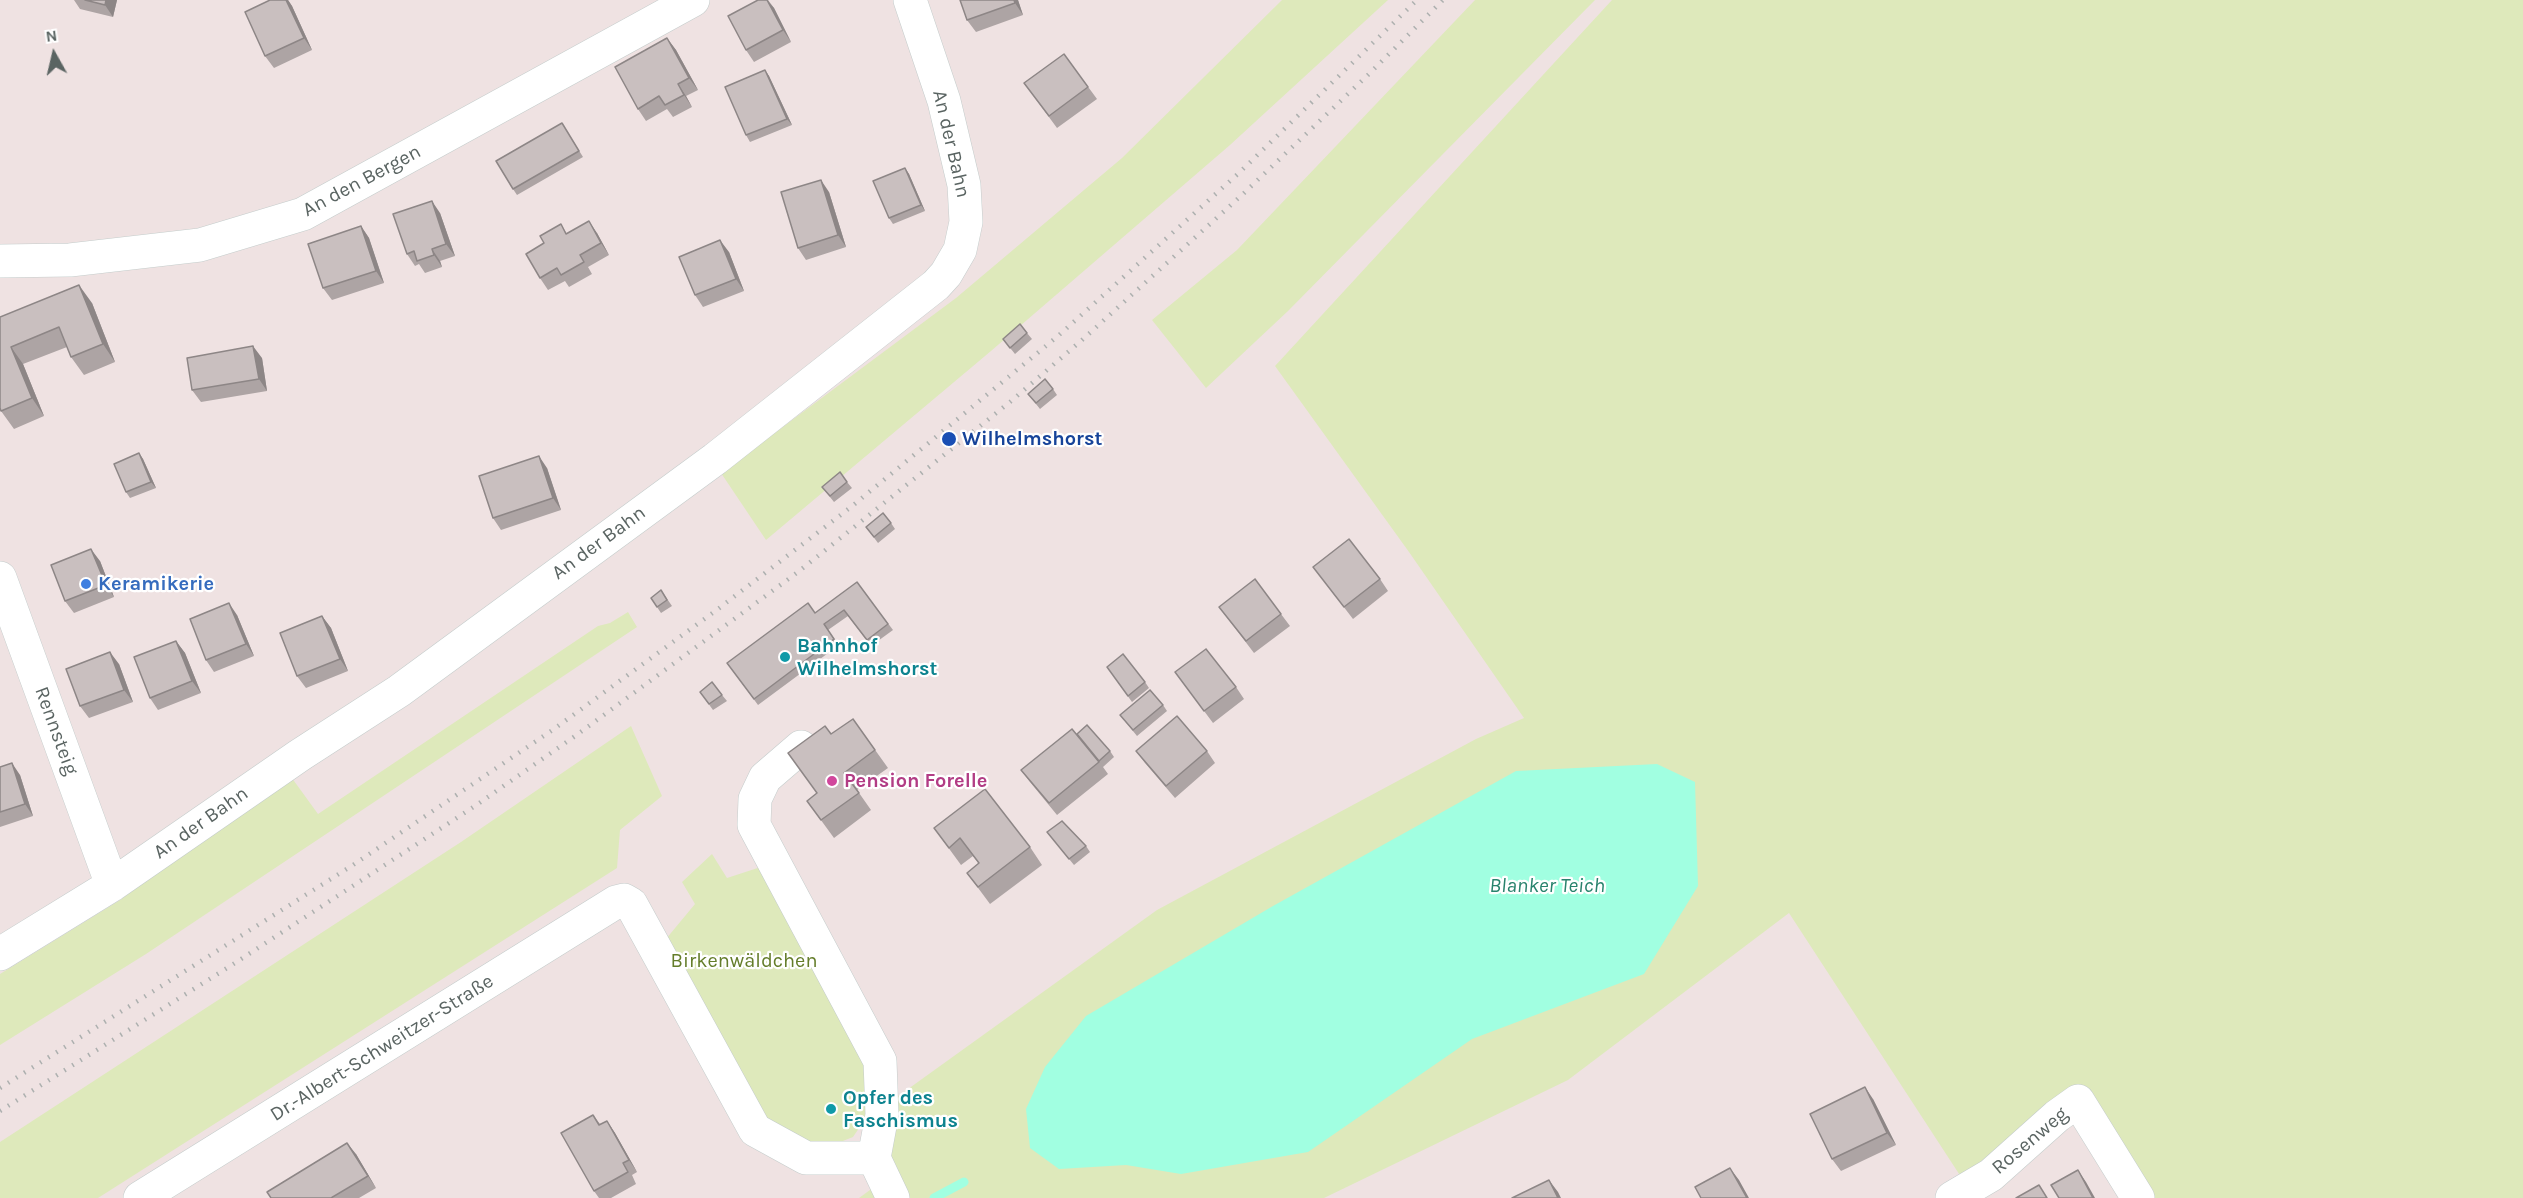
<!DOCTYPE html>
<meta charset="utf-8">
<style>
body{margin:0}
#map{position:relative;width:2523px;height:1198px;overflow:hidden;background:#efe2e2;font-family:Karla,sans-serif}
canvas{display:block}
.north{position:absolute;left:24px;top:24px;width:60px;height:60px;-webkit-text-stroke:4px #fff;paint-order:stroke;rotate:352deg;font-size:16px;font-weight:700;line-height:24px;text-align:center;color:#5a6462}
.north::after{content:'';display:block;margin:auto;width:21px;height:27px;background:#5a6462;clip-path:polygon(50% 0,100% 100%,50% 72%,0 100%)}
</style>
<div id="map">
<canvas width="2523" height="1198"></canvas>
<div class="north">N</div>
</div>
<script>
const ctx = document.querySelector('canvas').getContext('2d');
ctx.lineJoin = 'round';
function fill(path, color) { ctx.fillStyle = color; ctx.fill(path, 'evenodd'); }
const shape = rows => new Path2D(rows.map(r => 'M' + r).join(''));
function stroke(path, color, width, dash) { ctx.strokeStyle = color; ctx.lineWidth = width; ctx.lineCap = dash ? 'butt' : 'round'; ctx.setLineDash(dash || []); ctx.stroke(path); }
function label(font, color, halo, rows, align = 'center') {
  ctx.font = font + ' Karla,sans-serif'; ctx.lineWidth = 4.5; ctx.setLineDash([]); ctx.textBaseline = 'middle'; ctx.strokeStyle = halo; ctx.fillStyle = color; for (const [text, x, y, turn = 0] of rows) {
    ctx.save(); ctx.translate(x, y); ctx.rotate((+turn || 0) * Math.PI / 180); ctx.textAlign = isNaN(turn) ? turn : align; if (halo) ctx.strokeText(text, 0, 0); ctx.fillText(text, 0, 0); ctx.restore();
  }
}
fill(shape([
 [1282,0,1388,0,1230,145,991,351,766,540,721,473,956,298,1122,158],
 [1475,0,1595,0,1288,311,1206,388,1152,320,1237,250],
 [1612,0,2523,0,2523,1198,2136,1198,2069,1090,1963,1180,1789,913,1568,1080,1324,1198,859,1198,870,1190,890,1102,1157,910,1476,739,1524,718,1409,552,1275,366],
 [628,612,637,627,146,954,0,1045,0,974,120,900,289,774,318,814,598,626,610,623],
 [631,726,662,796,620,830,617,868,98,1198,0,1198,0,1142,461,842],
 [712,854,727,878,773,863,870,1060,874,1106,853,1137,825,1148,755,1130,656,951,695,904,682,882]
]), '#dee9bb');
fill(shape([
 [1657,764,1695,782,1698,886,1644,974,1472,1039,1308,1152,1181,1174,1126,1165,1059,1169,1030,1148,1026,1109,1045,1067,1086,1016,1273,906,1516,771]
]), '#a1ffe1');
stroke(shape([
 [934,1198,964,1182]
]), '#a1ffe1', 9);
const minor = shape([
 [0,261,70,260,200,245,303,214,693,0],
 [0,578,112,885],
 [801,747,765,778,755,799,754,825,880,1061,882,1115,874,1158],
 [0,954,112,885,300,755,399,691,715,459,936,285,946,274,960,250,966,222,964,185,944,101,910,0],
 [874,1158,893,1198],
 [140,1198,616,902,624,900,631,904,755,1130,806,1158,874,1158],
 [1952,1198,1991,1175,2057,1116,2078,1101,2138,1198]
]);
stroke(minor, '#c4cccb', 34);
stroke(minor, '#fff', 33);
stroke(shape([
 [0,1088,353,865,554,729,718,609,851,507,1058,336,1240,172,1417,0],
 [0,1111,235,963,475,806,578,734,798,572,1010,402,1082,340,1243,194,1371,72,1443,0]
]), '#adb0af', 4.5, [1.5, 8]);
fill(shape([
 [74,0,117,0,113,17,80,9],
 [270,0,288,0,292,6,312,50,274,68,265,56],
 [758,0,768,0,774,8,791,42,754,62,746,50],
 [960,0,1018,0,1023,15,976,32,967,20],
 [667,38,676,50,698,90,686,96,692,107,673,117,667,109,646,121,638,109],
 [1064,54,1097,99,1057,128,1024,83],
 [765,70,769,76,792,125,750,142,746,135],
 [562,123,583,157,517,195,513,189],
 [905,168,909,174,925,211,893,224,889,218],
 [829,192,846,247,806,260,798,248],
 [440,213,455,256,440,261,442,267,425,273,419,264,415,266,407,254],
 [561,224,567,234,597,233,609,255,588,267,592,274,569,287,565,281,548,290,540,278,544,243],
 [361,226,369,238,384,283,332,300,323,288],
 [729,252,744,291,703,307,695,295],
 [92,303,115,362,84,375,71,357,67,347,23,364,44,416,14,429,1,411,0,317],
 [1027,333,1032,339,1015,354,1003,339],
 [262,358,267,391,201,402,192,390],
 [1053,389,1057,395,1040,409,1028,394],
 [139,453,143,459,156,488,130,498,126,492],
 [547,468,561,510,501,530,493,518],
 [847,482,852,488,834,502,822,487],
 [891,523,895,529,878,543,866,527],
 [100,561,114,597,74,613,65,601],
 [1313,567,1380,579,1388,591,1353,619],
 [857,582,893,630,871,646,848,616,828,630,839,645,758,705,727,663,815,613],
 [661,590,672,606,661,613,651,598],
 [1219,607,1281,614,1290,626,1254,653],
 [237,615,254,656,214,672,206,660],
 [322,616,331,628,348,671,306,688,297,676],
 [176,641,185,653,201,693,158,710,150,698],
 [119,664,133,702,89,718,80,706],
 [1107,667,1145,682,1149,688,1132,702],
 [1175,672,1236,687,1244,699,1213,723],
 [700,692,722,695,727,701,713,710],
 [1163,705,1167,711,1137,736,1120,715],
 [853,719,888,768,857,790,871,810,834,838,807,801,817,793,788,753,831,734],
 [1077,734,1110,751,1114,757,1103,767,1108,774,1057,815,1030,782,1021,770],
 [1136,751,1207,751,1215,763,1175,798,1145,763],
 [0,767,20,775,33,816,0,827],
 [934,828,1030,847,1042,865,990,904,967,873,979,864,973,856,961,865],
 [1047,832,1086,846,1090,852,1074,865],
 [1873,1099,1896,1145,1841,1171,1832,1159],
 [593,1115,600,1124,607,1121,615,1133,637,1172,632,1175,636,1184,611,1198,599,1198,594,1191],
 [356,1154,376,1188,359,1198,271,1198]
]), '#ada4a4');
fill(shape([
 [106,0,117,0,113,17,105,5],
 [286,0,288,0,292,6,312,50,304,38],
 [767,0,774,8,791,42,783,30],
 [1014,0,1018,0,1023,15,1015,3],
 [667,38,676,50,698,90,689,78],
 [765,70,769,76,792,125,787,119],
 [678,84,686,96,692,107,684,95],
 [905,168,909,174,925,211,921,205],
 [821,180,829,192,846,247,838,235],
 [432,201,440,213,455,256,446,244],
 [589,221,597,233,609,255,601,243],
 [361,226,369,238,384,283,376,271],
 [720,240,729,252,744,291,736,279],
 [432,249,440,261,442,267,434,255],
 [79,285,92,303,115,362,103,344],
 [253,346,262,358,267,391,259,379],
 [11,347,23,364,44,416,32,398],
 [139,453,143,459,156,488,151,482],
 [539,456,547,468,561,510,553,498],
 [91,549,100,561,114,597,106,585],
 [229,603,237,615,254,656,246,644],
 [322,616,331,628,348,671,340,659],
 [176,641,185,653,201,693,192,681],
 [110,652,119,664,133,702,124,690],
 [12,763,20,775,33,816,25,804],
 [1865,1087,1873,1099,1896,1145,1887,1133],
 [607,1121,615,1133,637,1172,629,1160],
 [347,1143,356,1154,376,1188,368,1176],
 [1730,1168,1739,1180,1749,1198,1747,1198],
 [2078,1170,2086,1182,2095,1198,2093,1198],
 [1549,1180,1558,1192,1561,1198,1558,1198]
]), '#8d8686');
const building = shape([
 [85,0,106,0,105,5,85,0],
 [270,0,286,0,304,38,265,56,245,12,270,0],
 [758,0,767,0,783,30,746,50,728,16,758,0],
 [960,0,1014,0,1015,3,967,20,960,0],
 [667,38,689,78,678,84,684,95,665,105,659,96,638,109,615,67,667,38],
 [1064,54,1088,87,1049,116,1024,83,1064,54],
 [765,70,787,119,746,135,725,87,765,70],
 [562,123,579,151,513,189,496,161,562,123],
 [905,168,921,205,889,218,873,181,905,168],
 [821,180,838,235,798,248,781,192,821,180],
 [432,201,446,244,432,249,434,255,417,261,414,251,407,254,393,214,432,201],
 [589,221,601,243,580,255,584,262,561,275,557,268,540,278,526,254,544,243,540,236,561,224,566,234,589,221],
 [361,226,376,271,323,288,308,244,361,226],
 [720,240,736,279,695,295,679,257,720,240],
 [79,285,103,344,71,357,59,327,11,347,32,398,1,411,0,408,0,317,79,285],
 [1020,324,1027,333,1010,348,1003,339,1020,324],
 [253,346,259,379,192,390,187,358,253,346],
 [1045,379,1053,389,1036,403,1028,394,1045,379],
 [139,453,151,482,126,492,114,464,139,453],
 [539,456,553,498,493,518,479,476,539,456],
 [840,472,847,482,830,496,822,487,840,472],
 [883,513,891,523,874,537,866,527,883,513],
 [1349,539,1380,579,1344,607,1313,567,1349,539],
 [91,549,106,585,65,601,51,565,91,549],
 [1255,579,1281,614,1246,641,1219,607,1255,579],
 [857,582,888,624,867,640,844,610,824,624,834,639,754,699,727,663,808,603,815,613,857,582],
 [661,590,667,600,657,607,651,598,661,590],
 [229,603,246,644,206,660,190,619,229,603],
 [322,616,340,659,297,676,280,633,322,616],
 [176,641,192,681,150,698,134,657,176,641],
 [1206,649,1236,687,1204,711,1175,672,1206,649],
 [110,652,124,690,80,706,66,669,110,652],
 [1123,654,1145,682,1128,696,1107,667,1123,654],
 [712,682,722,695,709,704,700,692,712,682],
 [1150,690,1163,705,1133,730,1120,715,1150,690],
 [1177,716,1207,751,1166,786,1136,751,1177,716],
 [853,719,875,750,844,773,859,793,821,820,807,801,817,793,788,753,825,726,831,734,853,719],
 [1087,725,1110,751,1099,761,1077,734,1087,725],
 [1072,729,1099,762,1049,803,1021,770,1072,729],
 [12,763,25,804,0,812,0,767,12,763],
 [985,789,1030,847,978,887,967,873,979,863,960,838,949,848,934,828,985,789],
 [1062,821,1086,846,1069,859,1047,832,1062,821],
 [1865,1087,1887,1133,1832,1159,1810,1114,1865,1087],
 [593,1115,599,1125,607,1121,629,1160,623,1163,628,1172,594,1191,561,1133,593,1115],
 [347,1143,368,1176,331,1198,271,1198,267,1192,347,1143],
 [1730,1168,1747,1198,1701,1198,1695,1187,1730,1168],
 [2078,1170,2093,1198,2059,1198,2051,1185,2078,1170],
 [1549,1180,1558,1198,1512,1198,1549,1180],
 [2039,1185,2047,1198,2016,1198,2039,1185]
]);
fill(building, '#c9bfbf');
stroke(building, '#8d8686', 1.5);
for (const [x, y, r, color] of [
 [949,439,8,"#1a4fb4"],
 [86,584,6,"#3f7fe0"],
 [785,657,6,"#0f9aa8"],
 [832,781,6,"#d1479c"],
 [831,1109,6,"#0f9aa8"]
]) { const dot = new Path2D(); dot.arc(x, y, r, 0, 2 * Math.PI); ctx.fillStyle = color; ctx.fill(dot); stroke(dot, '#fff', 2); }
label('20px', '#5a6462', '#fff', [
 ["An der Bahn",951,144,77],
 ["An den Bergen",362,181,-28],
 ["An der Bahn",599,543,-36],
 ["Rennsteig",56,731,70],
 ["An der Bahn",201,823,-35],
 ["Dr.-Albert-Schweitzer-Straße",382,1048,-32],
 ["Rosenweg",2030,1141,-40]
]);
label('bold 20px', '#164399', '#fff', [
 ["Wilhelmshorst",962,439]
], 'left');
label('bold 20px', '#366cbe', '#fff', [
 ["Keramikerie",98,584]
], 'left');
label('bold 20px', '#0d838f', '#fff', [
 ["Bahnhof",797,646],
 ["Wilhelmshorst",797,669],
 ["Opfer des",843,1098],
 ["Faschismus",843,1121]
], 'left');
label('bold 20px', '#b23c85', '#fff', [
 ["Pension Forelle",844,781]
], 'left');
label('20px', '#647d2a', '#fff', [
 ["Birkenwäldchen",744,961]
]);
label('italic 21px', '#28836d', '#fff', [
 ["Blanker Teich",1547,886]
]);
</script>
